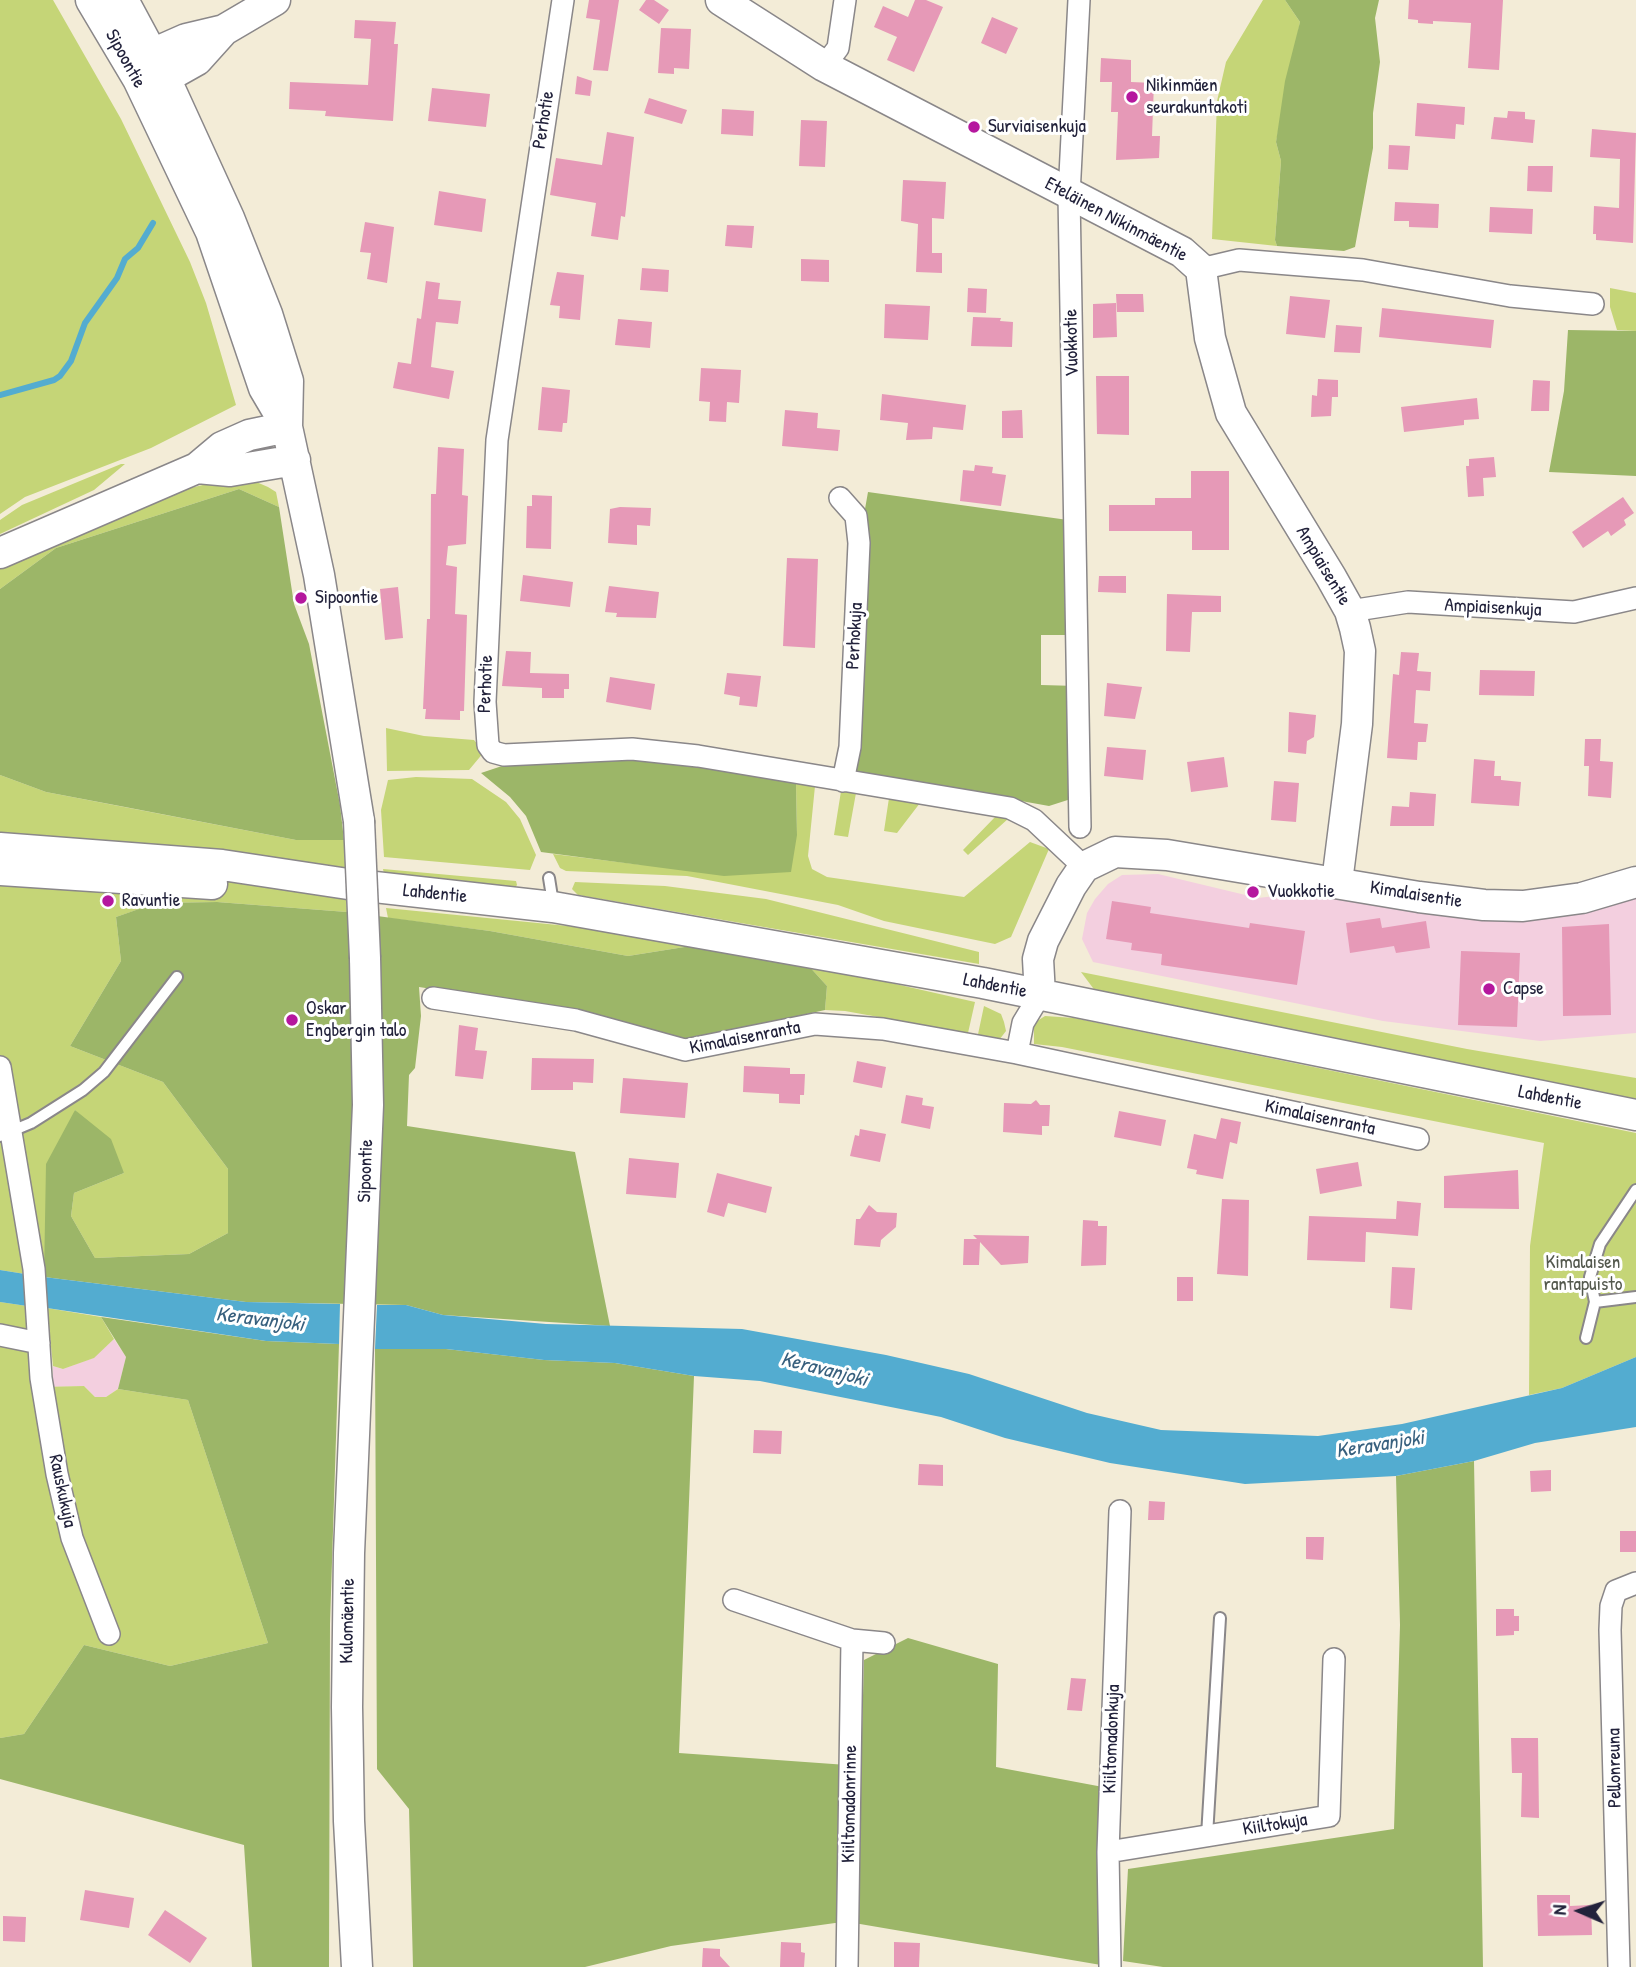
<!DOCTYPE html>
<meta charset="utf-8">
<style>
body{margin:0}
#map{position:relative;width:1636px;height:1967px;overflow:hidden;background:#f3ecd7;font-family:"Patrick Hand",sans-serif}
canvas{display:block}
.north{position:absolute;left:1545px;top:1876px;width:70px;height:70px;-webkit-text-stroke:5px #fff;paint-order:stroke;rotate:273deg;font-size:19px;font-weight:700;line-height:28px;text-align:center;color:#22223b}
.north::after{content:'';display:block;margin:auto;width:24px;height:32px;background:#22223b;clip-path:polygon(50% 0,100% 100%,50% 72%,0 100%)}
</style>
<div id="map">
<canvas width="1636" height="1967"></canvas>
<div class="north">N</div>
</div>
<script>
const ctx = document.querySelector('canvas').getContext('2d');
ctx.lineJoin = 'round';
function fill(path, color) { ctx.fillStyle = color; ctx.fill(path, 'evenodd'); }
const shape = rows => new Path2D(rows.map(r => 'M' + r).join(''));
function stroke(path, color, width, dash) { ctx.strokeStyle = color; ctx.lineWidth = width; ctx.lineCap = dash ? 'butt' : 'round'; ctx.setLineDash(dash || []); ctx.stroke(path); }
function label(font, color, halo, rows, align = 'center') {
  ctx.font = font + ' "Patrick Hand",sans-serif'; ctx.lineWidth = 6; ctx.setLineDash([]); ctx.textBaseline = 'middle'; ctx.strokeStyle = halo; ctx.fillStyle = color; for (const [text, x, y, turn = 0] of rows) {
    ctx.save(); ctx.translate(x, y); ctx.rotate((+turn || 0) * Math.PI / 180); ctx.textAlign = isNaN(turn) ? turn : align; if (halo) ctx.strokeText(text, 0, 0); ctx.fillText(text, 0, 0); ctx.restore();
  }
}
fill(shape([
 [1158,874,1258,898,1309,892,1400,905,1636,885,1636,1033,1540,1041,1383,1021,1093,962,1082,939,1087,913,1095,899,1108,884,1122,875],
 [114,1339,126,1357,118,1389,106,1397,95,1397,84,1386,53,1387,53,1366,63,1369,93,1358]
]), '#f3cfdf');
fill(shape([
 [0,0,53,0,121,119,190,262,206,303,236,405,151,448,25,497,0,514],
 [1263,0,1285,0,1300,22,1276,142,1281,161,1275,240,1277,246,1212,239,1217,101,1226,62],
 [1610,288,1636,293,1636,331,1617,330,1610,307],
 [121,464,125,464,94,490,0,534,0,520,22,505],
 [219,481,254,481,268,487,276,492,279,507,239,489,56,548,0,589,0,568,14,556,174,492],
 [386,728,424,736,474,740,484,752,469,770,387,771],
 [0,775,46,792,296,840,344,840,347,912,217,902,157,903,116,917,121,961,70,1046,163,1082,228,1169,228,1233,189,1254,95,1258,71,1216,74,1193,124,1173,75,1110,44,1277,0,1270],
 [416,777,472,779,506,802,520,819,536,855,530,870,384,857,381,810,388,780],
 [796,783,815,786,808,856,812,869,827,877,964,897,1030,842,1049,849,1011,937,995,944,884,921,838,905,687,876,566,871,560,868,553,854,643,865,797,835],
 [842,785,1009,818,968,855,963,850,996,816,920,803,897,833,884,831,889,798,856,793,848,837,834,835],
 [383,869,516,881,517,885,515,888,384,874],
 [575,882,665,886,766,899,979,952,979,964,578,895,572,889],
 [386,908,578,927,697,945,628,956,490,931,388,918],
 [807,964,975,1002,968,1033,845,1011,825,1010,827,986],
 [1081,972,1467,1049,1636,1078,1636,1102,1096,992],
 [984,1006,1001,1014,1004,1022,1006,1031,996,1044,977,1039],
 [1045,1016,1074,1018,1636,1133,1636,1357,1562,1388,1529,1395,1530,1246,1544,1143,1062,1047,1034,1044,1034,1023],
 [0,1302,27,1306,42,1387,84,1386,95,1397,106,1397,118,1389,188,1400,268,1643,170,1666,84,1645,24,1734,0,1738],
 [47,1308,101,1317,114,1339,94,1358,63,1369,53,1366]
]), '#c5d577');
fill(shape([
 [1285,0,1379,0,1375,18,1380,62,1373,113,1373,148,1355,247,1344,251,1277,246,1275,240,1281,161,1276,142,1285,81,1300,22],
 [1568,330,1636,331,1636,476,1549,472,1564,391],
 [239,489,279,507,294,604,309,644,340,805,344,840,296,840,125,807,46,792,0,775,0,589,56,548],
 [868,492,1075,521,1076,635,1041,635,1041,685,1077,686,1077,797,1049,806,849,770,859,543],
 [637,756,796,783,797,835,791,872,724,876,541,852,526,816,510,797,481,773,511,763],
 [217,902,347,912,490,931,628,956,697,945,807,964,827,986,825,1010,684,1041,578,1011,419,987,421,1016,415,1068,409,1075,407,1126,575,1152,610,1326,443,1315,406,1305,246,1302,44,1277,46,1164,75,1110,111,1139,124,1173,74,1193,71,1216,95,1258,189,1254,228,1233,228,1169,163,1082,70,1046,121,961,116,917,156,903],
 [101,1317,266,1341,339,1344,330,1624,329,1967,252,1967,244,1845,0,1779,0,1738,24,1734,84,1645,170,1666,268,1643,188,1400,118,1389,126,1357],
 [375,1349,446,1349,544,1360,615,1363,694,1376,679,1753,861,1766,864,1660,908,1638,998,1664,996,1767,1103,1787,1101,1965,860,1924,835,1923,671,1946,585,1967,413,1967,409,1809,377,1769],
 [1474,1461,1483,1967,1163,1967,1123,1961,1128,1869,1394,1829,1400,1625,1396,1476]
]), '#9cb668');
fill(shape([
 [0,1270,25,1274,27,1306,0,1302],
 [44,1277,246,1302,340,1304,339,1344,266,1341,47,1308],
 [377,1305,406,1305,443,1315,546,1324,742,1329,886,1355,969,1374,1087,1413,1161,1430,1318,1436,1402,1424,1562,1388,1636,1357,1636,1427,1535,1443,1474,1461,1396,1476,1245,1484,1110,1463,1005,1438,941,1417,760,1381,694,1376,615,1363,544,1360,446,1349,375,1349]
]), '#53acd0');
stroke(shape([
 [0,395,54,380,60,376,71,361,85,323,117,278,125,259,138,248,153,223]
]), '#53acd0', 6);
fill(shape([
 [589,0,619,0,608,71,593,70,600,20,586,18],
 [646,0,654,0,669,10,659,24,639,10],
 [915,0,926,0,943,7,914,72,887,60,897,37,874,27,883,6,908,17],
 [1409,0,1503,0,1499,70,1468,68,1471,23,1433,21,1433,24,1418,23,1418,20,1408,19],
 [992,17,1018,28,1006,54,981,43],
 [355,20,396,22,394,44,398,44,393,121,325,116,326,111,289,109,290,82,368,85,371,39,354,38],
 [661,28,691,29,689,69,674,68,674,74,658,73],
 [1101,58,1131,60,1131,82,1154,83,1152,136,1160,136,1159,158,1116,160,1118,112,1111,112,1112,82,1100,82],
 [577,76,592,81,590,96,575,94],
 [432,88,490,94,486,127,428,121],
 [649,98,687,110,682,124,644,113],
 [1417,103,1465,107,1464,125,1456,124,1455,139,1415,136],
 [722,109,754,111,753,136,721,134],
 [1508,111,1525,112,1525,119,1535,120,1533,143,1491,139,1494,117,1507,118],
 [801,120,827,121,825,167,799,166],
 [1592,129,1636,133,1633,243,1596,240,1596,234,1593,234,1594,206,1619,208,1620,159,1590,157],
 [607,132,634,137,625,217,621,216,618,240,591,236,596,203,550,195,556,158,602,165],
 [1389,145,1410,146,1408,170,1388,169],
 [1528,166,1553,166,1552,192,1527,191],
 [903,180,946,182,944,219,932,218,932,253,942,253,942,273,916,272,918,224,901,221],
 [439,191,486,199,482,232,434,225],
 [1395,202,1439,204,1438,228,1409,227,1409,221,1394,221],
 [1490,207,1533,209,1532,234,1489,232],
 [365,222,394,227,387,283,367,279,371,253,360,252],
 [727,225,754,226,752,248,725,246],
 [801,259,829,260,829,282,801,281],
 [642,268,669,270,668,292,640,290],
 [557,272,584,275,580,320,559,318,560,306,550,305],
 [426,281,440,283,438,299,461,301,458,324,436,322,431,367,454,371,449,399,393,388,398,362,411,364,417,318,421,319],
 [968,288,987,289,986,313,967,312],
 [1116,294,1143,294,1144,312,1117,312],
 [1290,296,1330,300,1325,338,1286,334],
 [1116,303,1117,337,1093,338,1093,304],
 [885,304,930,306,928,340,884,338],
 [1382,308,1494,320,1491,348,1379,337],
 [973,317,1001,318,1000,321,1013,322,1012,347,971,346],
 [618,319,652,322,650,348,615,345],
 [1336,325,1362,327,1360,353,1334,352],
 [701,368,741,370,739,403,727,402,726,422,709,421,710,402,699,401],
 [1096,376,1129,376,1129,435,1097,434],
 [1318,379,1338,380,1338,397,1332,397,1331,416,1311,417,1312,395,1317,396],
 [1533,380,1550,381,1549,411,1531,411],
 [542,387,570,390,567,423,563,423,562,432,538,430],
 [882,394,966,405,963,430,933,427,932,439,906,440,908,423,880,420],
 [1477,398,1479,419,1464,420,1464,425,1404,432,1401,407],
 [785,410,818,413,817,428,840,430,838,451,782,446],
 [1022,410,1023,438,1002,438,1002,411],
 [438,447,464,449,462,495,468,496,466,544,448,546,446,565,457,567,455,614,467,615,464,711,460,711,460,720,425,719,426,709,423,709,427,619,430,619,431,494,436,494],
 [1494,457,1496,477,1483,478,1484,496,1468,497,1466,466,1469,466,1469,459],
 [975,465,993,467,992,473,1006,475,1001,506,960,501,963,470,974,471],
 [1191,471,1229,471,1229,550,1192,550,1192,531,1109,531,1109,505,1155,505,1155,498,1191,498],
 [532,495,552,496,551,549,526,548,527,506,532,506],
 [1623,497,1634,513,1624,520,1626,525,1611,536,1608,531,1583,548,1572,532],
 [620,507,651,508,650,526,637,525,637,545,608,543,610,509],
 [787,558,818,559,815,648,783,646],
 [523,575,573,582,570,607,520,601],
 [1099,576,1126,576,1126,593,1098,592],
 [609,586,659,592,656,618,616,617,617,613,605,612],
 [398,587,403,638,385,640,380,589],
 [1167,594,1221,596,1221,612,1192,612,1190,652,1166,651],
 [506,651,531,652,530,673,569,674,569,689,564,689,564,698,542,698,542,688,502,686],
 [1401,652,1419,653,1417,671,1431,672,1430,691,1416,690,1414,723,1428,724,1426,742,1418,742,1417,760,1387,758,1393,674,1399,675],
 [1480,670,1535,671,1534,696,1479,695],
 [727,673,761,676,757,707,739,705,740,697,724,694],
 [610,677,655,684,651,710,606,702],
 [1107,683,1142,687,1135,719,1104,716],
 [1289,712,1316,715,1314,737,1307,741,1306,754,1288,752],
 [1585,739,1601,739,1600,761,1613,762,1611,798,1588,796,1589,766,1584,766],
 [1107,747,1146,750,1143,780,1104,776],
 [1224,757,1228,787,1191,792,1187,762],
 [1474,759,1495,761,1494,776,1501,776,1501,780,1521,782,1519,806,1471,803],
 [1274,781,1299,783,1296,822,1271,820],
 [1410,792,1436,794,1434,826,1390,826,1392,806,1409,807],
 [1112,901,1151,907,1150,913,1249,928,1250,923,1305,931,1297,985,1161,965,1162,954,1131,950,1132,943,1106,939],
 [1380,918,1382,928,1426,921,1430,948,1396,953,1394,946,1350,953,1346,923],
 [1609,924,1611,1015,1563,1016,1562,927],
 [1461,951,1520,953,1517,1027,1458,1025],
 [459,1025,478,1028,475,1050,487,1051,483,1079,455,1076],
 [532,1058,594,1059,593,1083,573,1082,573,1090,531,1090],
 [857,1061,886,1067,882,1088,853,1082],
 [744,1066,790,1068,790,1074,805,1074,804,1095,800,1095,800,1104,779,1103,779,1094,743,1092],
 [623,1078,688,1083,685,1118,620,1113],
 [906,1095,923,1098,922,1105,934,1107,930,1129,901,1123],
 [1036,1100,1040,1105,1050,1105,1049,1126,1042,1126,1042,1135,1003,1132,1004,1103,1031,1104],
 [1119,1111,1166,1120,1161,1146,1114,1137],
 [1221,1118,1241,1122,1237,1144,1230,1142,1223,1179,1196,1174,1197,1170,1187,1168,1194,1134,1216,1139],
 [860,1129,886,1134,880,1162,850,1156,855,1135,859,1136],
 [629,1158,679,1163,676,1198,626,1194],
 [1358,1162,1362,1186,1320,1194,1316,1169],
 [1518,1170,1519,1209,1444,1208,1444,1176],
 [717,1173,772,1187,766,1213,728,1203,724,1217,707,1212],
 [1222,1199,1249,1200,1248,1276,1217,1274],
 [1397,1201,1421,1203,1418,1236,1366,1232,1365,1262,1307,1260,1309,1216,1396,1219],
 [869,1205,877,1212,897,1213,896,1227,881,1240,880,1247,854,1245,856,1219,860,1219],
 [1083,1220,1098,1221,1098,1226,1107,1226,1106,1265,1081,1266],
 [973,1235,1029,1236,1028,1263,1001,1265,980,1242,979,1265,963,1265,964,1239,977,1239],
 [1392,1267,1415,1268,1412,1310,1390,1308],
 [1177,1277,1193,1277,1193,1301,1177,1301],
 [754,1430,782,1431,781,1454,753,1453],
 [919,1464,943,1465,943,1486,918,1485],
 [1551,1470,1551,1491,1531,1492,1530,1471],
 [1149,1501,1165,1502,1164,1520,1148,1520],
 [1620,1531,1636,1531,1636,1552,1620,1552],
 [1306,1537,1324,1537,1323,1560,1306,1559],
 [1496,1609,1514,1609,1514,1616,1519,1616,1519,1631,1514,1631,1514,1635,1496,1636],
 [1071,1678,1086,1679,1082,1711,1067,1710],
 [1511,1738,1538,1738,1539,1818,1521,1817,1522,1773,1512,1773],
 [85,1890,134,1898,129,1928,80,1920],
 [1537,1895,1570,1895,1570,1906,1591,1905,1592,1935,1538,1936],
 [165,1910,207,1938,190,1963,148,1935],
 [3,1916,26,1917,25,1942,3,1941],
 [781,1942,801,1943,801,1952,805,1953,804,1967,780,1967],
 [894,1942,920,1943,919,1967,894,1967],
 [703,1948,720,1949,720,1956,730,1967,702,1967]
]), '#e699b7');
const lane = shape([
 [549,878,553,903],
 [0,1136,31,1123,83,1090,104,1072,177,977],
 [1595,1302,1636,1297],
 [1586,1338,1595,1302,1590,1277,1600,1244,1636,1190],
 [1207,1836,1220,1618]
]);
const street = shape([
 [563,0,497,440,485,702,488,745,493,752,504,755,632,749,698,756,1010,808,1034,820,1084,867],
 [1079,0,1069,195,1080,827],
 [824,66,838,48,845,0],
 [1201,269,1239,260,1363,270,1510,296,1593,304],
 [840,498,856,516,859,543,850,747,843,781],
 [1350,611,1408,602,1574,612,1636,598],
 [433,998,576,1020,685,1050,815,1024,883,1029,1017,1053,1418,1139],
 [1017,1053,1023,1023,1040,995],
 [0,1067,34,1269,41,1378,57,1474,72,1538,109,1634],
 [0,1335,39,1343],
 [734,1600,852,1640,847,1967],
 [852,1640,884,1643],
 [1108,1852,1329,1816,1334,1659],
 [1110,1967,1108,1852,1120,1511],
 [1619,1967,1610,1630,1611,1606,1616,1591,1636,1583]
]);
const secondary = shape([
 [91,0,138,79,211,232,264,388,287,427],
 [123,0,165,78,229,218,267,314,288,381,287,427,319,575,359,821],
 [721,0,824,66,1182,252,1201,269,1210,338,1231,413,1331,577,1350,611,1355,628,1360,651,1357,724,1337,882],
 [143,70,152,54,186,39,224,30,275,0],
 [145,79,165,78,197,60,224,30],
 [197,468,230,471,295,460],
 [0,553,197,468,222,447,249,435,287,427],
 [0,848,222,865,348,884,553,907,983,983,1636,1115],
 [0,870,212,884],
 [1040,995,1038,959,1043,941,1071,886,1084,867,1115,852,1167,855,1419,897,1484,905,1523,906,1582,898,1636,882],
 [357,1967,349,1821,347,1707,349,1553,368,1105,365,958]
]);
stroke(lane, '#8a8789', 14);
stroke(street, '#8a8789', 24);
stroke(secondary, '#8a8789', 33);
stroke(lane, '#fff', 10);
stroke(street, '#fff', 21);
stroke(secondary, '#fff', 30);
const secondaryBridge = shape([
 [359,821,365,958]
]);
stroke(secondaryBridge, '#8a8789', 33, []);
stroke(secondaryBridge, '#fff', 30);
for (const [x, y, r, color] of [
 [1132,97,7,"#b5179e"],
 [974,127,7,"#b5179e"],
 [301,598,7,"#b5179e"],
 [1253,892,7,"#b5179e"],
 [108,901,7,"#b5179e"],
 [1489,989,7,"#b5179e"],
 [292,1020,7,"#b5179e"]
]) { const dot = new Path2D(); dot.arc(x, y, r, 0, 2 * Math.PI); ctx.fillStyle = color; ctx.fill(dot); stroke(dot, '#fff', 2.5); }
label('19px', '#22223b', '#fff', [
 ["Sipoontie",125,59,61],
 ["Perhotie",544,120,-81],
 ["Eteläinen Nikinmäentie",1116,220,28],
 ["Vuokkotie",1072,343,-91],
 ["Ampiaisentie",1323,566,59],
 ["Ampiaisenkuja",1493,608,3],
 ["Perhokuja",855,636,-87],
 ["Perhotie",486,684,-88],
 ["Lahdentie",435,894,6],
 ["Kimalaisentie",1416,895,9],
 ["Lahdentie",995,986,11],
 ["Kimalaisenranta",745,1038,-11],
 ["Lahdentie",1550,1098,11],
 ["Kimalaisenranta",1320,1118,12],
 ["Sipoontie",366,1171,-88],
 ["Rauskukuja",62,1491,78],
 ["Kulomäentie",348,1621,-89],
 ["Kiiltomadonkuja",1112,1739,-88],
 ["Pellonreuna",1615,1768,-91],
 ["Kiiltomadonrinne",850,1804,-89],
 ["Kiiltokuja",1275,1825,-9]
]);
label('19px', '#22223b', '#fff', [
 ["Nikinmäen",1146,86],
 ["seurakuntakoti",1146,108],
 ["Surviaisenkuja",988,127],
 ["Sipoontie",315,598],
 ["Vuokkotie",1267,892],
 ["Ravuntie",122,901],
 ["Capse",1503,989],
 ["Oskar",306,1009],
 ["Engbergin talo",306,1031]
], 'left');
label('19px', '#53584d', '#fff', [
 ["Kimalaisen",1583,1263],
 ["rantapuisto",1583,1285]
]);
label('italic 21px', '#38607e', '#fff', [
 ["Keravanjoki",260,1320,7],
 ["Keravanjoki",824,1370,14],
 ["Keravanjoki",1380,1445,-9]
]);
</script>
